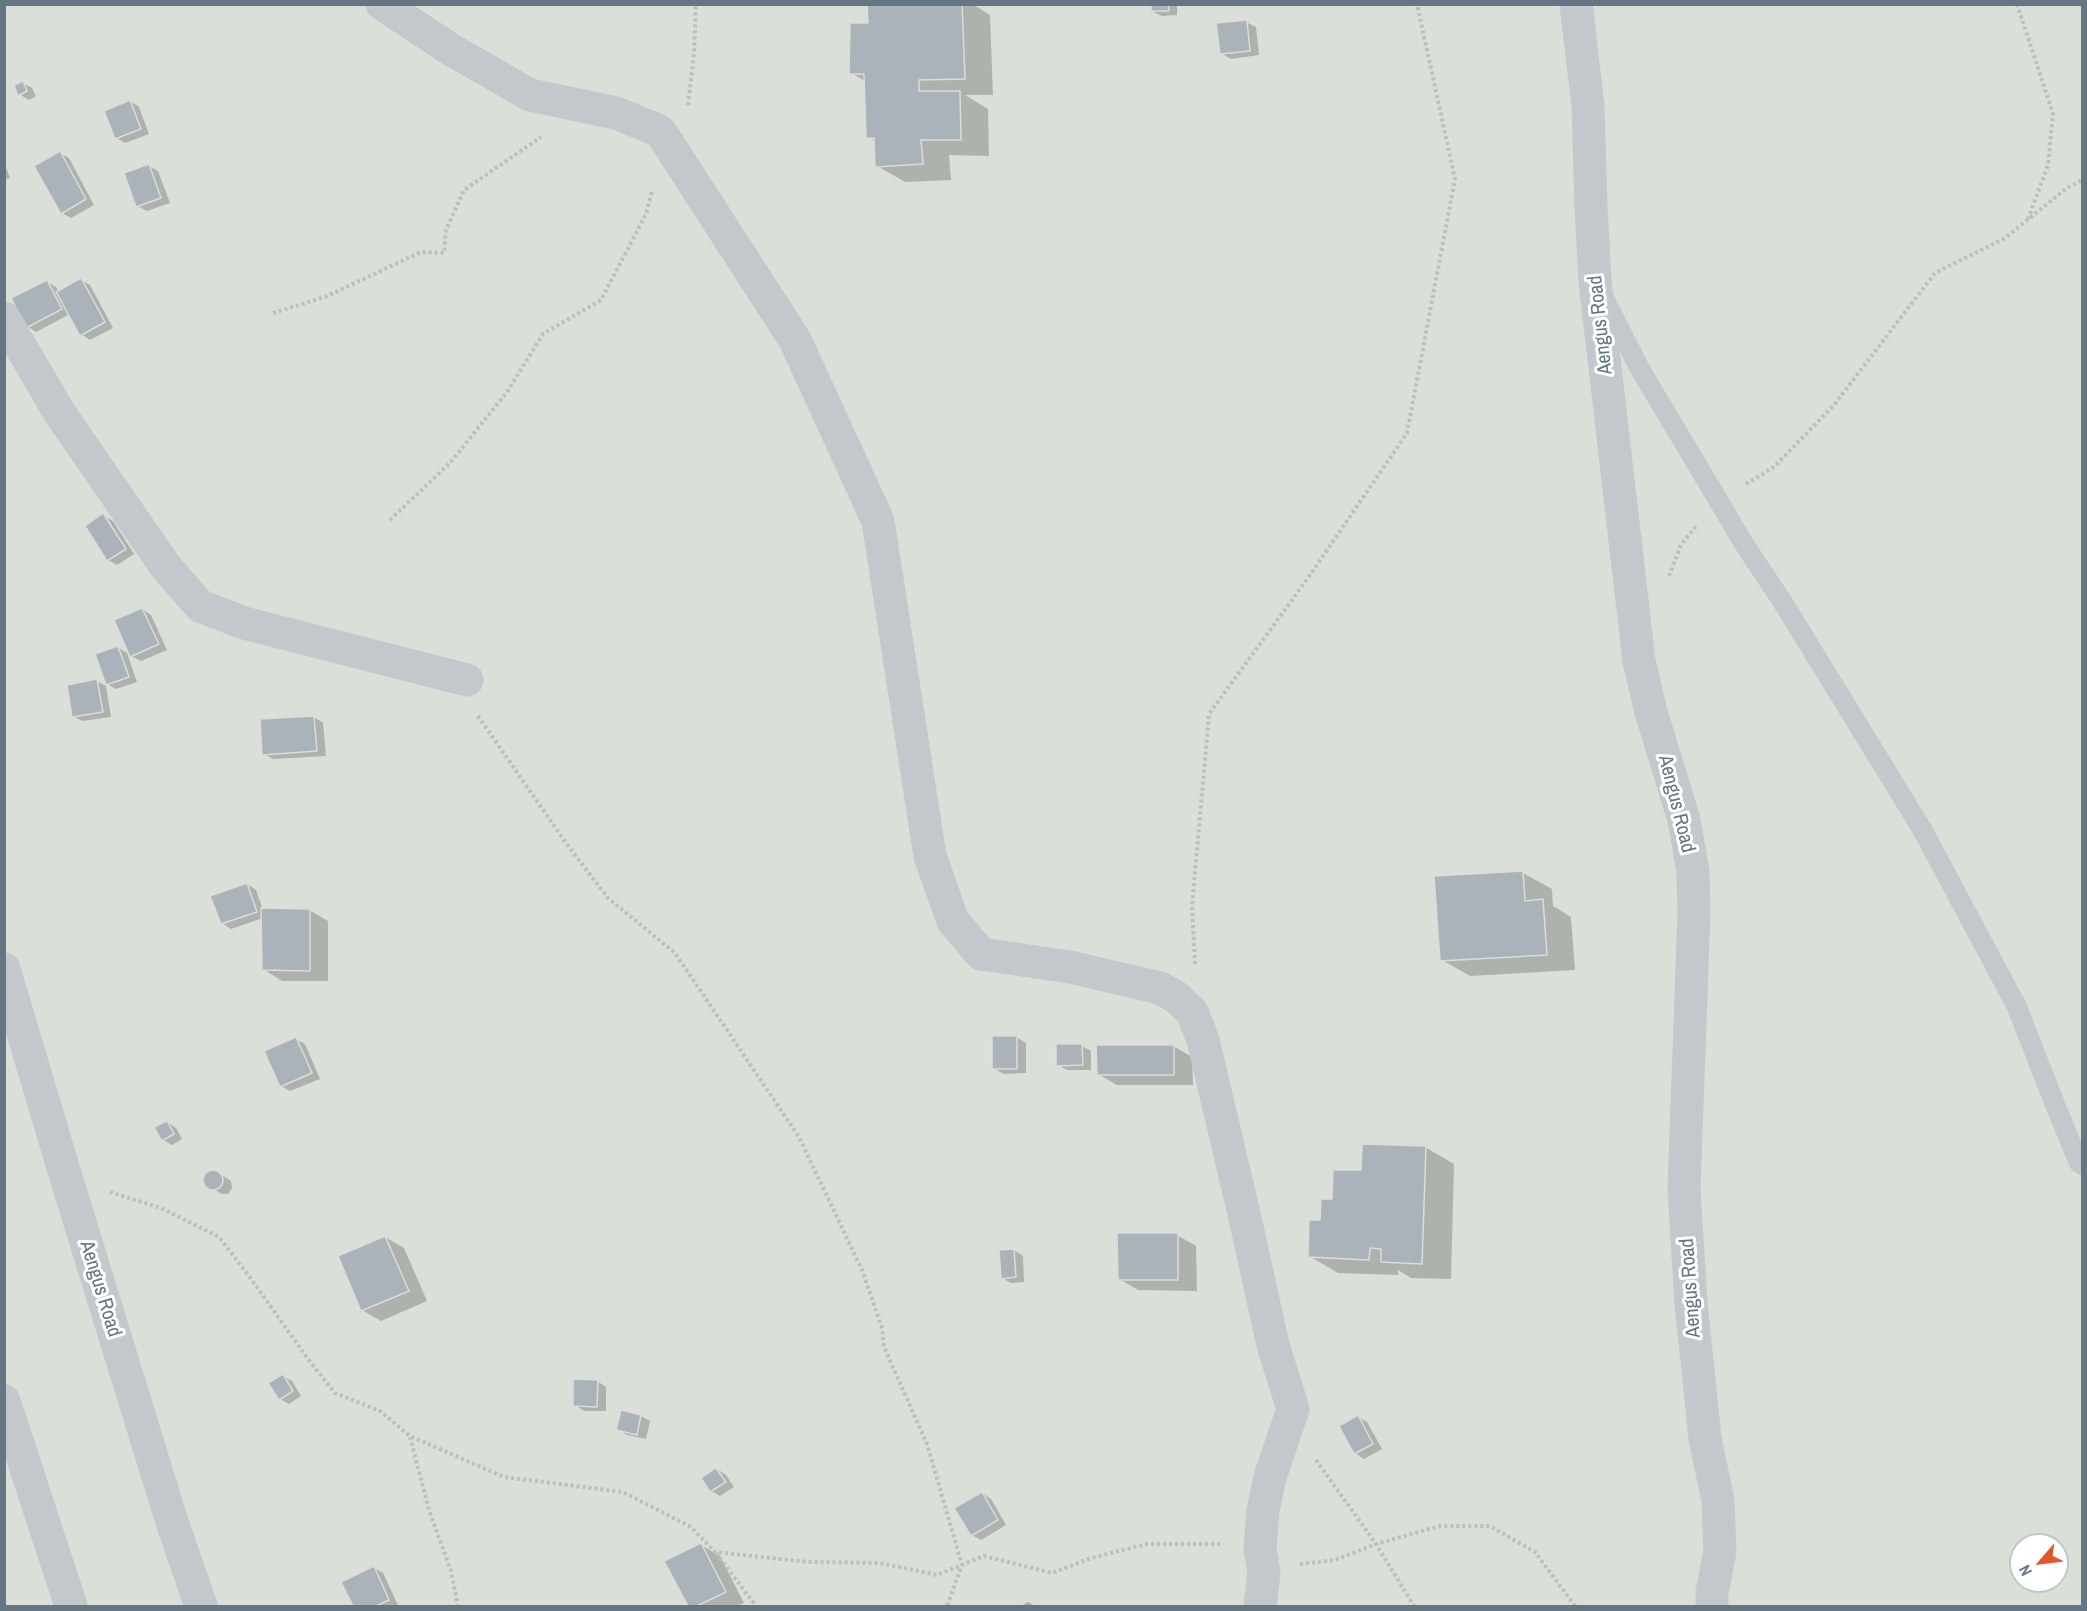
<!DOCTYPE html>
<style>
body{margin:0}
#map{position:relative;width:2087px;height:1611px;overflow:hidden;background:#fafaf8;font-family:"Archivo Narrow",sans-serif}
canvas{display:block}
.frame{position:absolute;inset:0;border:6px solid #657683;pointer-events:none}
.north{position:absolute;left:2009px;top:1533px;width:60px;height:60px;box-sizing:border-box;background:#fff;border:2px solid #c1c8cd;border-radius:50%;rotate:242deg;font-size:16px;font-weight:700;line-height:24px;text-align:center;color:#657683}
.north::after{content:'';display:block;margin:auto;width:21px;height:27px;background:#e4572e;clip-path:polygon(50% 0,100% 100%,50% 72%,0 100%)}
</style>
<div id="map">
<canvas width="2087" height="1611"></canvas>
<div class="frame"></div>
<div class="north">N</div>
</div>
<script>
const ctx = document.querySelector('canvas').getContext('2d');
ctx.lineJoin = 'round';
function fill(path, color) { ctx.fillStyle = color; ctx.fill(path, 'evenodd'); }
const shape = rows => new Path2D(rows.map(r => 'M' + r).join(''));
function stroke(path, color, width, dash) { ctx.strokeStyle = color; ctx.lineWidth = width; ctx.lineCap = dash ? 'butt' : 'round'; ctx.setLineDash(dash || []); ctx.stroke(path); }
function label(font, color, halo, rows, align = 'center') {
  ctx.font = font + ' "Archivo Narrow",sans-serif'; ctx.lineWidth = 6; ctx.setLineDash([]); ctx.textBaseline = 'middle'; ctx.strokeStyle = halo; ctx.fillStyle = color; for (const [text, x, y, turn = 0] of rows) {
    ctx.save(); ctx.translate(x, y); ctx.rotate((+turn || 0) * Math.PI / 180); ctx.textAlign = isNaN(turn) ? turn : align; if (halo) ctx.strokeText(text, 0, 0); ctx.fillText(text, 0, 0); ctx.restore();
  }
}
fill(shape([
 [5,5,2082,5,2082,1606,5,1606],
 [2021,1545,2057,1545,2057,1581,2021,1581]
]), '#dadfd7');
fill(shape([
 [869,4,972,4,990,15,993,95,965,95,988,109,989,156,949,155,951,180,905,182,877,166,876,141,868,137,865,81,851,73,870,24],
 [1152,4,1177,4,1177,15,1162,16,1152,11],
 [1246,22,1256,27,1259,55,1231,59,1221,53],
 [23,83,32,88,36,96,29,100,19,94],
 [130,101,139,107,149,134,125,143,116,138],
 [60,153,69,158,94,205,71,218,62,213],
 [4,161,10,178,4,180],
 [149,166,158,171,170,203,147,211,137,206],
 [81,280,90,285,113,328,90,340,81,334,70,314,36,332,27,326,47,282,56,287,59,292],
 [103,515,113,521,134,554,117,565,108,560],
 [142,609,151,615,167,650,141,661,131,656],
 [118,647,127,653,137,682,116,689,107,684],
 [97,681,106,686,111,717,82,721,73,716],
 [314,717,323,723,326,756,273,759,264,754],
 [1523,873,1552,889,1553,906,1571,917,1575,970,1470,976,1442,960],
 [247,884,256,890,263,910,309,910,328,921,328,981,282,981,263,969,263,918,231,929,222,923],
 [1016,1037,1026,1043,1026,1073,1003,1074,994,1068],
 [296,1039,305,1044,320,1079,290,1091,281,1086],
 [1082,1046,1091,1051,1091,1070,1067,1070,1058,1065],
 [1173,1046,1192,1057,1193,1085,1117,1085,1098,1074],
 [167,1122,176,1128,182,1139,172,1145,163,1140],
 [1425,1147,1454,1164,1451,1279,1411,1278,1398,1270,1398,1275,1338,1273,1309,1256,1322,1222,1334,1201,1363,1172],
 [216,1171,231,1181,232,1188,228,1194,222,1194,207,1185,205,1179,209,1173],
 [1177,1235,1196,1246,1197,1291,1138,1290,1119,1279],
 [385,1237,404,1248,427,1301,381,1321,362,1310],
 [1014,1250,1023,1256,1024,1282,1011,1283,1002,1278],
 [283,1376,292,1381,301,1396,289,1404,280,1399],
 [597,1381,606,1387,606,1411,584,1411,575,1405],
 [622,1411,641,1416,650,1421,646,1439,627,1435,617,1429],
 [1358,1417,1367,1422,1382,1449,1364,1459,1355,1453],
 [717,1469,726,1475,734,1487,720,1496,711,1491],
 [982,1493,991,1499,1006,1525,981,1540,972,1535],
 [701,1545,720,1556,744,1603,737,1606,689,1606,666,1562],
 [374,1568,383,1573,398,1605,354,1606,343,1583],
 [1028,1602,1035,1606,1021,1606]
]), '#0003');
const building = shape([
 [867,4,962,4,965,79,919,80,919,91,960,91,961,140,921,140,923,164,875,167,874,138,866,138,864,74,849,74,850,23,868,23,867,4],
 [1151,4,1168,4,1169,11,1151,11,1151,4],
 [1247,20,1250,51,1220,54,1216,23,1247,20],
 [23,81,27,91,18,96,14,85,23,81],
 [130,100,141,129,115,139,104,111,130,100],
 [60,151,86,199,61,214,34,166,60,151],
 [149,164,161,198,136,207,124,173,149,164],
 [81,278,105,322,80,336,56,292,81,278],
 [47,280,62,309,26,328,11,298,47,280],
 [103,513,126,549,107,561,85,526,103,513],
 [142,608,159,644,130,657,114,620,142,608],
 [118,646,129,677,106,685,95,654,118,646],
 [97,679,103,712,72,717,67,685,97,679],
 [314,716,317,751,262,755,260,719,314,716],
 [1523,871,1525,901,1543,899,1547,955,1440,961,1434,876,1523,871],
 [247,883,257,912,221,924,210,896,247,883],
 [261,908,310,909,310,971,262,970,261,908],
 [992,1036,1017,1036,1017,1069,992,1069,992,1036],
 [296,1037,312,1073,280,1087,264,1051,296,1037],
 [1056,1044,1082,1044,1083,1065,1056,1066,1056,1044],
 [1096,1045,1174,1045,1174,1075,1097,1075,1096,1045],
 [167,1121,174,1134,162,1141,154,1127,167,1121],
 [1362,1144,1426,1146,1422,1264,1381,1262,1381,1249,1370,1248,1369,1260,1308,1257,1309,1220,1320,1220,1321,1199,1332,1199,1333,1170,1361,1170,1362,1144],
 '203 1180a10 10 0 1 1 20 0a10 10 0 1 1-20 0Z',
 [1117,1233,1178,1233,1178,1280,1118,1280,1117,1233],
 [385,1236,409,1291,361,1311,338,1256,385,1236],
 [1014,1249,1016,1277,1001,1279,999,1250,1014,1249],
 [283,1374,293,1391,279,1400,268,1383,283,1374],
 [573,1379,598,1380,597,1407,573,1406,573,1379],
 [621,1410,641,1415,637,1435,616,1430,621,1410],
 [1358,1415,1373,1444,1354,1454,1339,1426,1358,1415],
 [716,1468,726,1482,710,1492,701,1478,716,1468],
 [982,1492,998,1520,971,1536,954,1508,982,1492],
 [701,1543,726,1592,697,1606,688,1606,664,1561,701,1543],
 [374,1566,389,1600,376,1606,353,1606,341,1582,374,1566]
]);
fill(building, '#aab3b9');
stroke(building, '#dcdcda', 1.5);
stroke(shape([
 [2017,4,2053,114,2048,165,2028,219],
 [688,105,694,54,696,4],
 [273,313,325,297,421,252,444,253,446,230,464,190,541,137],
 [1746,484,1774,467,1834,405,1935,273,2005,238,2067,188,2082,180],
 [390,520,450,463,507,392,543,334,601,300,646,214,652,191],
 [1669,576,1681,545,1697,525],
 [478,716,566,843,608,898,675,953,799,1137,862,1270,882,1328,884,1347,927,1444,962,1565,947,1606],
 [1195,964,1192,907,1209,714,1308,578,1407,433,1455,179,1417,4],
 [110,1192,161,1208,219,1237,249,1276,310,1362,335,1393,380,1411,410,1436,504,1477,623,1492,691,1527,715,1552,809,1562,880,1563,937,1575,984,1556,1052,1573,1091,1558,1147,1544,1221,1544],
 [410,1437,429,1510,451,1571,458,1606],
 [1316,1460,1376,1544,1414,1606],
 [716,1553,756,1606],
 [1300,1564,1335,1560,1376,1544,1440,1526,1490,1526,1535,1552,1575,1606]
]), '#bbbfc2', 4, [3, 3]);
stroke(shape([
 [1604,298,1640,369,1746,547,1782,601,1922,829,2017,1007,2054,1102,2079,1163,2082,1165]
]), '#c3c8cc', 20);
stroke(shape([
 [382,4,450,49,530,95,616,113,660,131,795,340,878,521,930,856,953,921,981,954,1070,967,1160,988,1176,997,1192,1012,1203,1040,1245,1218,1273,1345,1293,1409,1270,1477,1263,1511,1260,1548,1264,1573,1260,1606],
 [1576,4,1588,106,1591,207,1595,281,1639,661,1651,712,1684,820,1693,872,1694,912,1684,1189,1691,1303,1705,1438,1718,1501,1720,1552,1712,1592,1712,1606],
 [4,318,59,412,166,567,200,606,244,623,467,680],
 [4,969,65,1174,172,1522,201,1606],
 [4,1401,71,1606]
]), '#c3c8cc', 33);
label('20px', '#657683', '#fff', [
 ["Aengus Road",1601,325,-96],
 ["Aengus Road",1676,804,76],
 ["Aengus Road",1691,1288,-94],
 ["Aengus Road",100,1289,73]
]);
</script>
